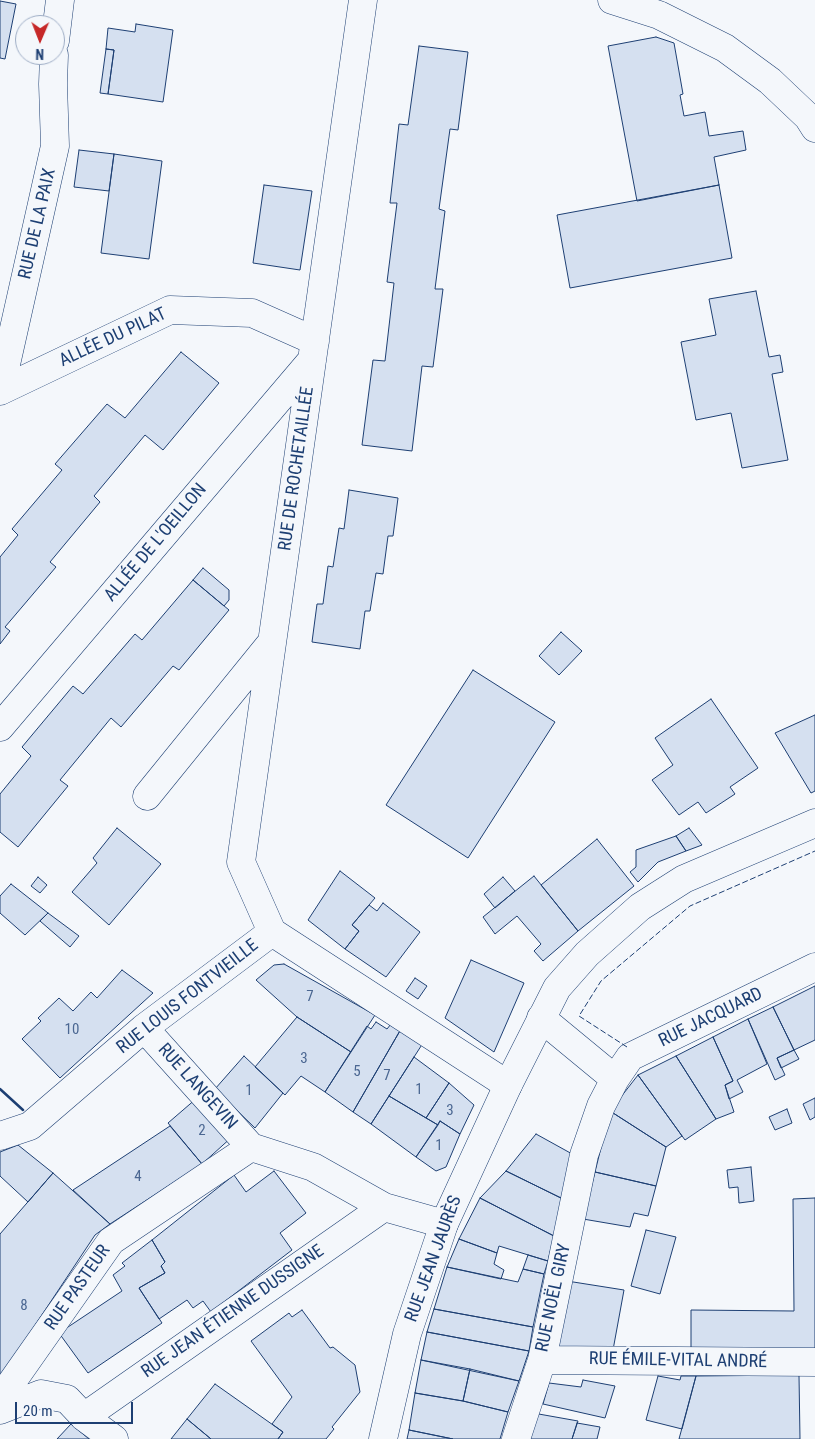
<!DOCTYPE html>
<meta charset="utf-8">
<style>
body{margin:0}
#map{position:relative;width:815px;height:1439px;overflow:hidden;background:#f4f7fb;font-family:"Roboto Condensed",sans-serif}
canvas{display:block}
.north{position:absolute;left:15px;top:15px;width:50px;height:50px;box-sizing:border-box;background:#f4f7fb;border:1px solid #9eadc5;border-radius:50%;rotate:181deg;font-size:14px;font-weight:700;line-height:20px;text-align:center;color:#1d3f73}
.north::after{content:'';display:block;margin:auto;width:18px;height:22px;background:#c62828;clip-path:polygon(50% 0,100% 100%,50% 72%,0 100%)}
.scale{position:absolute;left:15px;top:1402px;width:118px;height:22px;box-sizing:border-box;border:2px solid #1d3f73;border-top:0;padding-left:6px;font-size:15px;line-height:18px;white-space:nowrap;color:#1d3f73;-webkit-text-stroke:4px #f4f7fb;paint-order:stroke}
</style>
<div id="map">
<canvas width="815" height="1439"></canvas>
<div class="north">N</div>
<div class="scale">20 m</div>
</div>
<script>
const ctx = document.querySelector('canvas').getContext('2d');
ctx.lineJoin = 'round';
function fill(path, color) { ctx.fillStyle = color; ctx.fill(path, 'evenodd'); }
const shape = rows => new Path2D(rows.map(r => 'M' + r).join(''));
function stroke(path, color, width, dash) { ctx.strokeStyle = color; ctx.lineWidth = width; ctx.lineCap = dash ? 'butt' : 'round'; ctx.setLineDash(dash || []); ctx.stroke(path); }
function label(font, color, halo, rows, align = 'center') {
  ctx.font = font + ' "Roboto Condensed",sans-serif'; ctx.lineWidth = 4; ctx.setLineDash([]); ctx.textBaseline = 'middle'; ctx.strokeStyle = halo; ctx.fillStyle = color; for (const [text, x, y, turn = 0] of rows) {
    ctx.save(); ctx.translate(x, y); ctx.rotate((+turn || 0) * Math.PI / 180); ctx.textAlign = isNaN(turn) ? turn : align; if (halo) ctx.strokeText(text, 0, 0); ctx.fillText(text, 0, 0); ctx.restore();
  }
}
const building = shape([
 [0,1,16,4,5,59,0,58,0,1],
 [136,24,173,30,163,102,108,94,114,50,106,49,108,28,135,32,136,24],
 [656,37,674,43,683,94,680,95,684,116,705,112,709,136,743,131,746,150,714,157,719,185,637,201,608,46,656,37],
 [419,46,468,52,458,130,450,129,439,209,445,211,435,289,443,289,433,367,422,366,412,451,362,445,373,360,385,361,394,283,387,282,397,203,390,203,399,124,408,125,419,46],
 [106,49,114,50,108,94,100,93,106,49],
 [79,150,114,154,109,191,74,187,79,150],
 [114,154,162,161,149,259,101,253,114,154],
 [264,185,312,191,300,270,253,263,264,185],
 [719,185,732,258,570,288,557,215,719,185],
 [756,291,769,357,780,355,783,372,772,374,788,460,742,468,731,413,696,420,681,342,716,335,709,299,756,291],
 [181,352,219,383,163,450,145,435,94,496,100,502,50,562,56,567,5,627,10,631,0,644,0,557,18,535,12,529,62,470,55,464,107,404,125,418,181,352],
 [349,490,398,498,393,536,388,536,383,574,376,573,370,611,365,611,360,649,312,642,317,604,323,604,328,566,333,567,339,528,344,529,349,490],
 [203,568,229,590,229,600,224,606,193,580,203,568],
 [193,580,229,610,179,670,173,666,121,727,111,718,60,780,68,786,18,847,0,832,0,794,31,756,22,747,73,686,83,694,135,634,142,640,193,580],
 [561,632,582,651,559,675,539,656,561,632],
 [473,670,555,722,468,858,386,805,473,670],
 [711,699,758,768,730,787,735,794,706,813,698,802,679,815,652,780,673,765,655,738,711,699],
 [815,715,815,791,811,793,775,733,815,715],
 [117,828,161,864,109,925,72,892,97,863,93,858,117,828],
 [689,828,702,845,686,851,676,836,689,828],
 [676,836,686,851,658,862,638,882,630,872,636,867,636,850,676,836],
 [597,839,634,886,578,931,541,885,597,839],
 [340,871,375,898,352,925,359,931,345,949,308,920,340,871],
 [534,876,578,931,543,961,534,951,541,944,517,916,495,934,483,917,534,876],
 [38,877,47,885,40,893,31,886,38,877],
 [503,877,515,891,495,908,484,894,503,877],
 [11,884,48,913,25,935,0,913,0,896,11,884],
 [383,903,420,932,386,977,345,949,359,931,352,925,369,905,377,911,383,903],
 [48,913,79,936,70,947,40,921,48,913],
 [471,960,524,983,494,1052,445,1018,471,960],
 [284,964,375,1015,351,1052,297,1017,256,980,274,965,284,964],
 [122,970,153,993,60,1078,22,1039,41,1021,38,1018,59,998,73,1011,91,992,97,998,122,970],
 [415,978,427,986,418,999,406,991,415,978],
 [815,986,815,1040,794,1050,773,1007,815,986],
 [773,1007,794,1050,777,1058,785,1075,775,1080,748,1019,773,1007],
 [297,1017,351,1052,325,1092,301,1076,285,1095,255,1067,297,1017],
 [748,1019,767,1064,737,1080,743,1092,729,1099,725,1085,733,1081,713,1037,748,1019],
 [376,1022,387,1029,391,1024,401,1029,353,1112,325,1092,367,1026,371,1029,376,1022],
 [401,1029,423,1043,371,1124,353,1112,401,1029],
 [713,1037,733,1081,725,1085,734,1112,716,1119,676,1056,713,1037],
 [794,1050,799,1059,781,1068,777,1058,794,1050],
 [244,1056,283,1093,255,1128,215,1089,244,1056],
 [676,1056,716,1119,685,1140,638,1075,676,1056],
 [414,1057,449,1083,426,1118,389,1096,414,1057],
 [638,1075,682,1136,666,1147,610,1111,638,1075],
 [449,1083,474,1105,460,1134,440,1121,438,1125,426,1118,449,1083],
 [389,1096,438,1125,416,1157,371,1124,389,1096],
 [197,1098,233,1136,202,1164,168,1123,197,1098],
 [815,1098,815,1117,810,1120,803,1104,815,1098],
 [787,1109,792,1123,775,1130,769,1117,787,1109],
 [610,1111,666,1147,656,1186,595,1172,610,1111],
 [440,1121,460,1134,446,1167,436,1171,416,1157,440,1121],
 [170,1126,202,1164,110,1224,73,1190,170,1126],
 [536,1134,574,1155,563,1199,506,1171,536,1134],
 [18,1145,53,1173,28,1202,0,1176,0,1152,18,1145],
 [751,1167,754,1201,739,1203,738,1187,729,1188,727,1170,751,1167],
 [274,1171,306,1213,280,1233,292,1250,211,1312,203,1301,193,1308,187,1300,159,1319,139,1288,165,1273,161,1266,165,1262,152,1240,234,1175,246,1192,274,1171],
 [506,1171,563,1199,554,1236,480,1198,506,1171],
 [595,1172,656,1186,648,1216,634,1213,630,1227,583,1219,595,1172],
 [53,1173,110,1224,95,1235,0,1378,0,1234,53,1173],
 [480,1198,554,1236,548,1261,499,1246,497,1253,459,1239,480,1198],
 [815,1198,815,1352,691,1351,691,1310,794,1311,793,1199,815,1198],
 [646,1230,676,1237,660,1294,631,1286,646,1230],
 [459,1239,497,1253,494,1264,504,1270,501,1279,447,1267,459,1239],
 [152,1240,165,1262,161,1266,165,1273,139,1288,162,1323,88,1373,59,1333,122,1291,113,1275,125,1266,122,1263,152,1240],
 [528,1255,548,1261,544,1274,523,1269,528,1255],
 [447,1267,518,1282,523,1269,544,1274,533,1327,434,1309,447,1267],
 [567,1281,624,1290,613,1350,552,1347,567,1281],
 [434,1309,533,1327,529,1351,427,1332,434,1309],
 [302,1310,330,1348,333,1347,355,1365,360,1392,332,1427,334,1429,326,1439,278,1439,283,1432,272,1424,292,1397,251,1341,289,1313,292,1317,302,1310],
 [427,1332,529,1351,519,1381,421,1360,427,1332],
 [421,1360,470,1369,463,1401,415,1393,421,1360],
 [470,1369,519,1381,508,1412,463,1401,470,1369],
 [799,1375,800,1439,679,1439,696,1376,799,1375],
 [658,1376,680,1380,681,1376,696,1376,682,1429,646,1420,658,1376],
 [583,1380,615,1386,605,1418,543,1404,549,1383,581,1387,583,1380],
 [215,1384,283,1432,278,1439,211,1439,187,1419,215,1384],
 [415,1393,463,1401,508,1412,500,1439,453,1439,409,1430,415,1393],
 [533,1413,578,1421,572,1439,525,1439,533,1413],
 [187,1419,211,1439,171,1439,187,1419],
 [577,1423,600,1427,597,1439,572,1439,577,1423],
 [71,1424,89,1439,57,1439,71,1424],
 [409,1430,453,1439,407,1439,409,1430]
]);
fill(building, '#d5e0f0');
stroke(building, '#1d3f73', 1);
const minor = shape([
 [612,0,659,15,725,48,770,81,808,117,815,128],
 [55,41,60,0],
 [0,391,55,146,53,84,54,55],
 [0,391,170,310,252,313,315,341],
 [0,727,312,360],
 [147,796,272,642],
 [272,932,241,862,363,0],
 [541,1018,615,1079],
 [144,1028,251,1147,313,1167,384,1207],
 [0,1136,30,1126,144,1028,272,932,508,1085],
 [542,1360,815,1362],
 [0,1399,111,1241,251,1147],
 [0,1410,41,1394,67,1399,84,1417,384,1207,444,1224],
 [84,1417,114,1439],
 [516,1439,542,1360,584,1155,601,1106,615,1079,630,1057,815,967]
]);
const secondary = shape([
 [383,1439,407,1334,444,1224,508,1085,557,988,587,954,640,907,684,879,815,823]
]);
stroke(minor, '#1d3f73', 29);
stroke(secondary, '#1d3f73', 29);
stroke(minor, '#f4f7fb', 28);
stroke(secondary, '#f4f7fb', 28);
stroke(shape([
 [627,1047,579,1016,601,981,690,906,815,851]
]), '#1d3f73', 1, [6, 2.5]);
stroke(shape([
 [0,1089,23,1110]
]), '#1d3f73', 2.5);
label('15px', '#4b6792', null, [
 ["7",310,997],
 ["10",72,1030],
 ["3",304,1059],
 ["5",357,1072],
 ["7",387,1076],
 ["1",419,1090],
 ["1",249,1091],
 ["3",450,1111],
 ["2",202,1131],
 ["1",439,1146],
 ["4",138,1177],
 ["8",24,1306]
]);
label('18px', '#1d3f73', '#f4f7fb', [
 ["RUE DE LA PAIX",38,224,-77],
 ["ALLÉE DU PILAT",113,338,-25],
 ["RUE DE ROCHETAILLÉE",297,469,-82],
 ["ALLÉE DE L'OEILLON",156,543,-50],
 ["RUE LOUIS FONTVIEILLE",188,997,-38],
 ["RUE JACQUARD",711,1018,-26],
 ["RUE LANGEVIN",197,1087,48],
 ["RUE JEAN JAURÈS",434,1259,-70],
 ["RUE PASTEUR",78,1288,-55],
 ["RUE NOËL GIRY",554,1298,-78],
 ["RUE JEAN ÉTIENNE DUSSIGNE",233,1312,-35],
 ["RUE ÉMILE-VITAL ANDRÉ",678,1361,1]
]);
</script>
